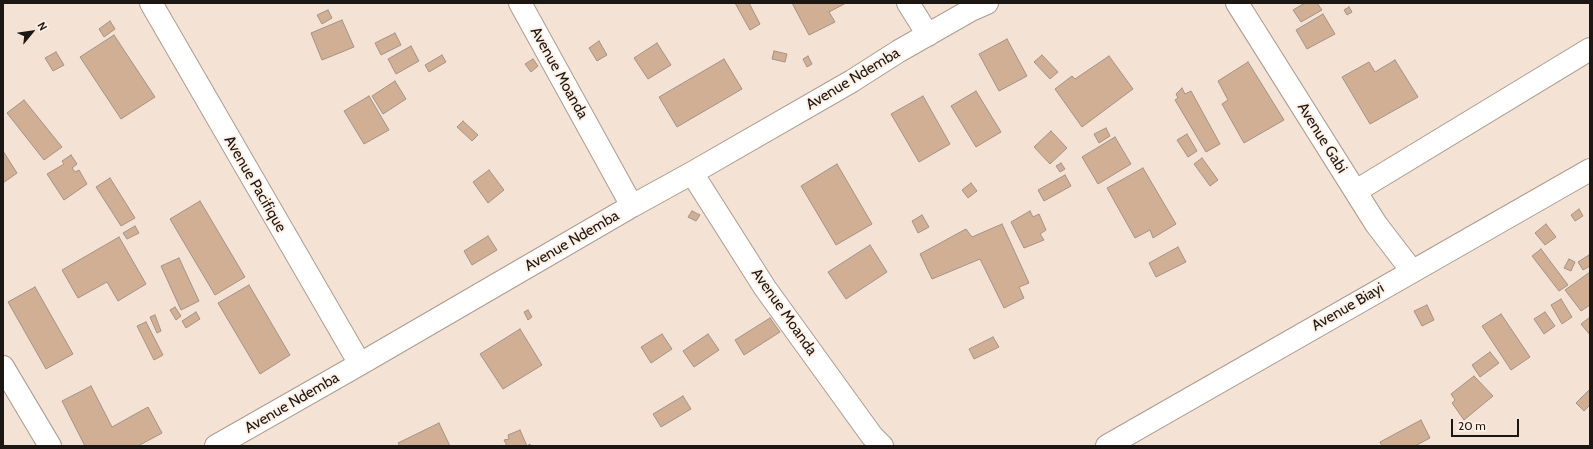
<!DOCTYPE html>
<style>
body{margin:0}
#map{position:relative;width:1593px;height:449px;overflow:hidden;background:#f4e3d5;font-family:Cabin,sans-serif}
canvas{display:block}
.frame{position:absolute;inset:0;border:4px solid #1d1713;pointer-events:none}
.north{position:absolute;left:12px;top:12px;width:40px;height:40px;-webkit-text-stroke:3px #fff1e6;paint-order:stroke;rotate:61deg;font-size:11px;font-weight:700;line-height:16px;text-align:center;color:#1d1713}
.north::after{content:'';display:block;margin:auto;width:14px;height:18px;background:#1d1713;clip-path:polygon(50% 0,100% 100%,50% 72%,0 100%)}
.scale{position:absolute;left:1451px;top:419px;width:68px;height:18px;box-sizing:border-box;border:2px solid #1d1713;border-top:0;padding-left:5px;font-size:12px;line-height:14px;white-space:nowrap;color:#1d1713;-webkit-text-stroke:3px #fff1e6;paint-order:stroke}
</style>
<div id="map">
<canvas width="1593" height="449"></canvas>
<div class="frame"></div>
<div class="north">N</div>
<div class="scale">20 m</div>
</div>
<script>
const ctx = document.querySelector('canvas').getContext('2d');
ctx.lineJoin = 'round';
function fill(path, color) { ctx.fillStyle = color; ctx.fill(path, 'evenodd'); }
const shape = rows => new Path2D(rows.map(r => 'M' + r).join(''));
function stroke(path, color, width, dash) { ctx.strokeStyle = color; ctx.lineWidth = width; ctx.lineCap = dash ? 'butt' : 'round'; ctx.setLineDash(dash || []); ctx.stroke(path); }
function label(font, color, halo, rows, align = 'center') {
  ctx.font = font + ' Cabin,sans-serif'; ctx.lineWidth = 4; ctx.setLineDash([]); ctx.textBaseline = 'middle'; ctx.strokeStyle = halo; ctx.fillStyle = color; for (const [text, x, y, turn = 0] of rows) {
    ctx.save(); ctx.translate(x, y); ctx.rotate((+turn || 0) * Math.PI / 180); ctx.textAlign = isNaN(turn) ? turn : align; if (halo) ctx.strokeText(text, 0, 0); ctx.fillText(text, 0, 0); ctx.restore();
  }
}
const building = shape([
 [735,3,749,3,760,24,750,30,735,3],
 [792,3,846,3,829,12,835,22,809,35,792,3],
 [1305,3,1317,3,1322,10,1301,22,1293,10,1305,3],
 [1349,7,1352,12,1347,15,1344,10,1349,7],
 [328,10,332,18,322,24,317,15,328,10],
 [1323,14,1335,34,1307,49,1296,30,1323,14],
 [342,20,354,47,322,60,311,33,342,20],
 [110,21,115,29,104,37,99,29,110,21],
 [395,33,401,45,381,55,375,43,395,33],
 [114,35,155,97,121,119,80,57,114,35],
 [1007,39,1027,76,999,91,979,54,1007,39],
 [599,41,607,55,597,61,589,48,599,41],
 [657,43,671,65,648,79,634,58,657,43],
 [411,46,419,61,396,74,388,59,411,46],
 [774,51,787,54,785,62,772,59,774,51],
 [56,52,64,65,53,71,45,58,56,52],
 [442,55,446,62,429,72,425,65,442,55],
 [1042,55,1058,72,1050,79,1034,62,1042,55],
 [808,56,812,64,807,67,803,59,808,56],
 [1109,56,1133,89,1082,127,1055,89,1072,76,1075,79,1109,56],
 [533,59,538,66,531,72,525,64,533,59],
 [724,59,742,89,677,127,659,97,724,59],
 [1395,60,1418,97,1370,124,1342,77,1369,62,1375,72,1395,60],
 [1248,62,1284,120,1244,143,1222,104,1228,100,1218,81,1248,62],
 [395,81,406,99,383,114,372,96,395,81],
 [1182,88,1185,94,1191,91,1220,144,1206,152,1175,100,1178,98,1176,94,1182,88],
 [976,91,1001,132,976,147,951,106,976,91],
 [369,96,389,130,364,144,344,111,369,96],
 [923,96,950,144,919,162,891,114,923,96],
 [24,100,62,147,44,160,7,113,24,100],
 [463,121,478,135,472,141,457,127,463,121],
 [1106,128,1110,136,1099,143,1094,134,1106,128],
 [1051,131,1067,148,1050,164,1034,147,1051,131],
 [1187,134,1197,151,1188,157,1177,140,1187,134],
 [1115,137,1131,164,1098,184,1082,157,1115,137],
 [3,151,17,173,3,183,3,151],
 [71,155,77,164,72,168,75,172,79,170,87,184,64,200,47,174,64,164,62,161,71,155],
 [1202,158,1218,180,1210,186,1194,164,1202,158],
 [1061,163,1065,169,1060,172,1056,166,1061,163],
 [837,164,872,224,836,245,801,186,837,164],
 [1143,168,1176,224,1153,238,1150,230,1135,238,1107,188,1143,168],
 [489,170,504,190,488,203,473,182,489,170],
 [1065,175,1071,186,1044,201,1038,190,1065,175],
 [110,178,135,218,121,226,96,187,110,178],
 [971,183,977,191,968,198,962,190,971,183],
 [200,201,245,277,215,295,170,219,200,201],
 [1579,209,1583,216,1575,221,1571,215,1579,209],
 [692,211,700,215,696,221,688,217,692,211],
 [1030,211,1033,217,1039,214,1046,230,1040,234,1044,240,1024,248,1011,222,1030,211],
 [922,215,929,227,918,233,912,221,922,215],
 [1002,224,1029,283,1019,287,1024,298,1004,308,980,259,932,279,920,254,966,229,972,237,1002,224],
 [1546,224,1556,237,1545,245,1535,233,1546,224],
 [135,226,139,233,127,239,123,233,135,226],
 [488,236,497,250,472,265,464,251,488,236],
 [119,237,146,284,118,301,107,282,78,298,62,270,119,237],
 [870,245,887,272,846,299,828,272,870,245],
 [1178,247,1186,262,1156,277,1149,263,1178,247],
 [1541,249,1568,285,1559,291,1532,256,1541,249],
 [1589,255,1590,266,1583,270,1578,262,1589,255],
 [179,258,199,301,181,310,161,266,179,258],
 [1569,259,1575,262,1571,271,1564,268,1569,259],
 [1590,272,1590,305,1581,311,1565,290,1590,272],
 [249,285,290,355,260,374,218,303,249,285],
 [35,287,73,354,46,369,8,302,35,287],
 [1561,299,1572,317,1562,324,1551,305,1561,299],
 [1427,305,1434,320,1422,326,1414,311,1427,305],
 [175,307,181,316,176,320,170,310,175,307],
 [528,310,532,317,528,320,524,312,528,310],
 [196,312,200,319,186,328,182,321,196,312],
 [1545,312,1555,326,1544,334,1534,319,1545,312],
 [1501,314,1530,357,1511,370,1482,326,1501,314],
 [155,315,161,331,157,333,150,317,155,315],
 [1590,317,1590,335,1581,324,1590,317],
 [770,318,780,332,744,355,735,340,770,318],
 [146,322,163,355,154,360,137,326,146,322],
 [520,329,542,365,503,389,480,354,520,329],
 [662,334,672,349,651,363,641,347,662,334],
 [708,334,719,350,694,367,683,351,708,334],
 [993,337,999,347,974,359,969,349,993,337],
 [1490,352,1499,363,1480,377,1472,365,1490,352],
 [1474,376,1493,396,1464,420,1452,403,1455,400,1451,394,1474,376],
 [91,386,112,427,148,407,162,433,138,446,85,446,62,401,91,386],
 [1590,389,1590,405,1584,411,1576,403,1590,389],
 [683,396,691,409,661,427,653,414,683,396],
 [1421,420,1430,438,1415,446,1382,446,1380,442,1421,420],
 [439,423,450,446,400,446,398,443,439,423],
 [520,430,527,446,530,444,531,446,507,446,504,440,509,439,508,435,520,430]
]);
fill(building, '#d1af94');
stroke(building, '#a29386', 1);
const minor = shape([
 [151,3,360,364],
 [520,3,632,206],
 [908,3,928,35],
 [1237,3,1376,224,1412,271],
 [692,173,765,288,872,436,882,446],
 [1356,191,1590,49],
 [3,367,50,446],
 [216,446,360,364,632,206,692,173,852,81,899,51,971,10,987,3],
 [1107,446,1590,170]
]);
stroke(minor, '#ab9c8f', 24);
stroke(minor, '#fff', 22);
label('15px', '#1d1713', '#fff1e6', [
 ["Avenue Moanda",559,73,61],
 ["Avenue Ndemba",853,79,-31],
 ["Avenue Gabi",1322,138,58],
 ["Avenue Pacifique",255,184,60],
 ["Avenue Ndemba",572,241,-30],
 ["Avenue Biayi",1348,307,-30],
 ["Avenue Moanda",784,312,55],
 ["Avenue Ndemba",292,403,-30]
]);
</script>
